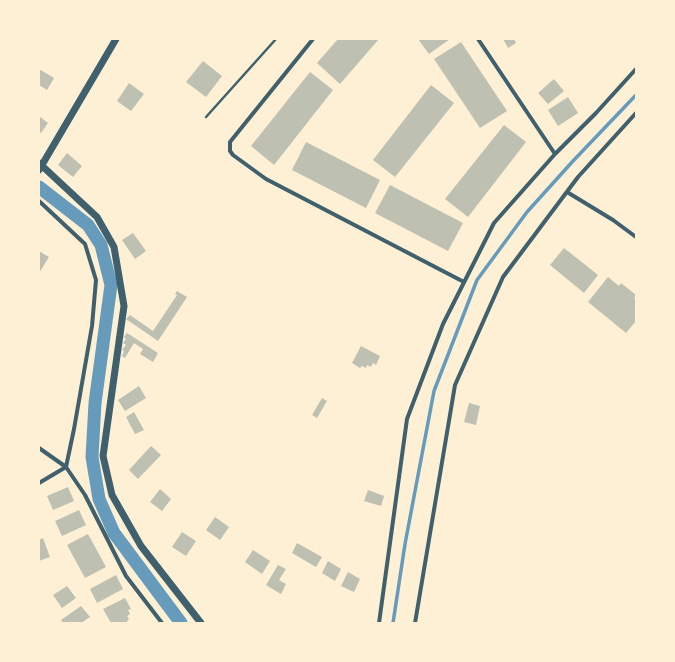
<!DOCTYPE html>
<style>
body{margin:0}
#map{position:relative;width:675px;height:662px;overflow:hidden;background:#fdf0d5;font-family:Quicksand,sans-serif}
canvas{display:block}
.frame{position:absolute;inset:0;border:40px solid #fdf0d5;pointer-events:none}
</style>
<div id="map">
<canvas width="675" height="662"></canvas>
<div class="frame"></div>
</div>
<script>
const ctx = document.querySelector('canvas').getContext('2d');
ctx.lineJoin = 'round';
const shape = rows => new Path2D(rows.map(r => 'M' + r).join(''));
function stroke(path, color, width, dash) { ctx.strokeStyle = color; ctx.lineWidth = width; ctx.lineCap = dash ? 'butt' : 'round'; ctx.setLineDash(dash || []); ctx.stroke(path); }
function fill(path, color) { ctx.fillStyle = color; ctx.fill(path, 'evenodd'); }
stroke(shape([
 [393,623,405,544,434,391,477,280,527,212,573,161,636,95]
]), '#669bbc', 3.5);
stroke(shape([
 [39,187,88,225,101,245,111,285,95,403,92,457,99,499,114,533,181,623]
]), '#669bbc', 13);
fill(shape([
 [338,39,379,39,340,84,317,63],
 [418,39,450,39,429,54],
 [503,39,514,39,516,43,508,48],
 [461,42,507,111,480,128,434,59],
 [203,61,222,76,206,97,186,82],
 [39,69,54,78,47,90,39,85],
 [310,72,333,90,274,165,251,146],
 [554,79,564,91,548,104,538,93],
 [129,83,144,94,131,111,117,101],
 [431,85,454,103,395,177,373,160],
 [568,97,578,113,558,126,548,110],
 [39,116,48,123,41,133,39,131],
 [504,125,526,142,468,217,445,199],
 [306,142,380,180,366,208,292,170],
 [67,153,82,166,73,177,58,165],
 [390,185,463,223,448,251,375,213],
 [133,233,146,251,135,259,122,240],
 [564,248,598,275,584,293,550,265],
 [39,251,49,257,39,273],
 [608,277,619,286,621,283,636,295,634,298,636,300,636,321,626,333,588,302],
 [177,291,187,297,158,341,126,319,130,315,153,331,177,295,175,294],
 [127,333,158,353,153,362,140,354,143,349,134,343,125,358,122,356,124,351,122,350,126,345,123,343,126,339,124,337],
 [361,346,380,356,376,365,373,363,371,367,367,365,366,368,362,366,360,368,352,363],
 [139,386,146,398,125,411,118,400],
 [322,398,327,401,317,418,312,415],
 [469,403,480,406,476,425,464,422],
 [134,412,144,430,135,434,126,417],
 [151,446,161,455,138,479,129,470],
 [68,487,74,501,53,510,47,496],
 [160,489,171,499,162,511,150,502],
 [368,490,384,496,381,506,364,501],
 [79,510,86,525,62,536,55,521],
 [215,517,229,527,220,540,206,530],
 [182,532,196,541,186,556,172,547],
 [88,534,106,567,85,578,67,545],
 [43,538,50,557,39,561,39,540],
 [297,543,322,557,316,567,292,553],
 [253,550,270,561,262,574,245,562],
 [328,561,341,569,335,581,322,573],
 [278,565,286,569,279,580,286,584,281,594,266,585],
 [348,572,360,579,354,592,341,586],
 [116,575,123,589,97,603,90,589],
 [67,586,76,598,62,608,53,595],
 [125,598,131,609,128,610,130,614,127,616,129,619,127,621,128,623,111,623,103,609],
 [81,606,90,617,81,623,63,623,61,620]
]), '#bec0b2');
stroke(shape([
 [206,117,276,39]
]), '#3f606c', 2.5);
stroke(shape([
 [313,39,230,142,230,151,233,155,266,179,464,282],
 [478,39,555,154],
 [567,192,613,220,636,237],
 [39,201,85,244,96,280,92,326,74,429,66,467,39,483],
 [39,448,66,467,85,495,126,576,162,623],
 [379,623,407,419,443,324,494,223,555,154,596,113,636,69],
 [415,623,455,385,503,277,578,177,636,113]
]), '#3f606c', 4);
stroke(shape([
 [39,163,97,217,114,247,124,306,103,456,112,495,141,546,201,623],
 [39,170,116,39]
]), '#3f606c', 7);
</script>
